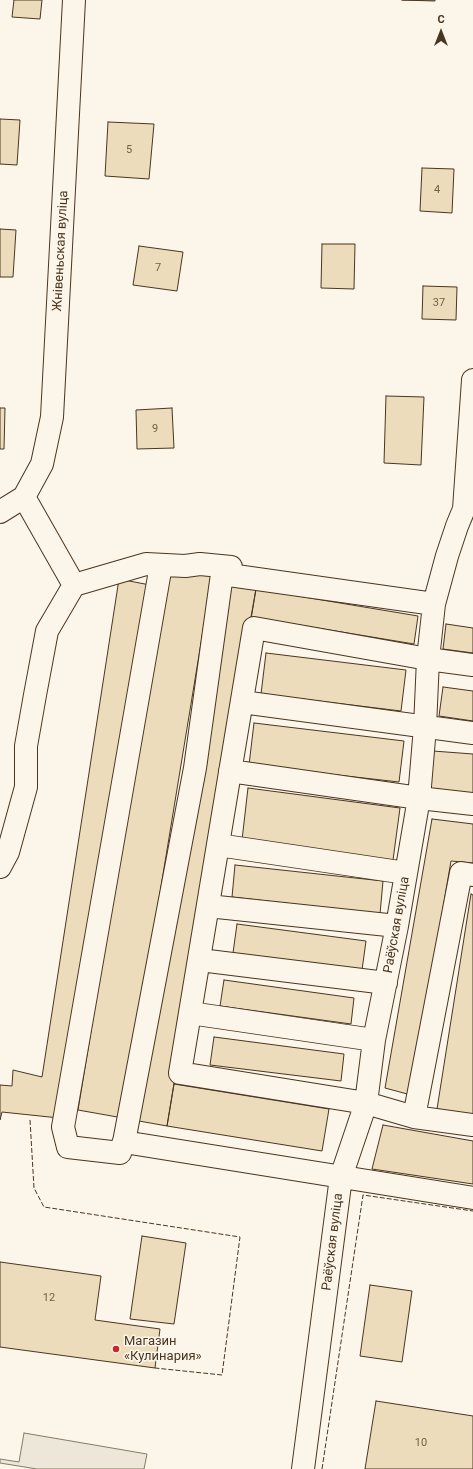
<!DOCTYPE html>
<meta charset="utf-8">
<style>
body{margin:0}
#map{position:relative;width:473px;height:1469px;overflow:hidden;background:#fbf6e9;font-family:Roboto,sans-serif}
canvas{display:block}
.north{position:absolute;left:421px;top:12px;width:40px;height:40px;-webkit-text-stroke:3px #fbf6e9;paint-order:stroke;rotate:0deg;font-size:11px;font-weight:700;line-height:16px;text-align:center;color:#4a3520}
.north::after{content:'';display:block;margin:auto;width:14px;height:18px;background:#4a3520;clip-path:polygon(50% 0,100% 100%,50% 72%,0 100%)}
</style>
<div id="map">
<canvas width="473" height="1469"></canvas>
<div class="north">С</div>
</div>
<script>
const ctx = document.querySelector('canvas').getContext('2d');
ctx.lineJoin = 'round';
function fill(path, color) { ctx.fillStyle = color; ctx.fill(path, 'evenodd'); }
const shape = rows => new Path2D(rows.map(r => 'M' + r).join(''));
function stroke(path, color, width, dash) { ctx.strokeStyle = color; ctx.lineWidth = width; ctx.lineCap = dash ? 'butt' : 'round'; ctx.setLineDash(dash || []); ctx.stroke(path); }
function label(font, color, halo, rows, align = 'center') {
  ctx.font = font + ' Roboto,sans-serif'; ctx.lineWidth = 3; ctx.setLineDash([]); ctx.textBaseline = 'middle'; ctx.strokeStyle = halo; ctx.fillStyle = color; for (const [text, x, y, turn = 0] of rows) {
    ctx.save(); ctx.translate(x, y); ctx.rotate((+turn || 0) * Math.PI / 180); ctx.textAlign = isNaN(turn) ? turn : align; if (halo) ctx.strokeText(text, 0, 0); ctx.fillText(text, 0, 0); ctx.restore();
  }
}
const parking = shape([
 [24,1433,147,1454,144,1469,37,1469,0,1463,0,1459,19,1462,24,1433]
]);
fill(parking, '#ede7d9');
stroke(parking, '#887966', 1);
const building = shape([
 [14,0,42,0,40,19,12,17,14,0],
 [402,0,435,0,435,1,402,0],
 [0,119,20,120,17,165,0,164,0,119],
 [108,122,154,124,149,179,105,176,108,122],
 [422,168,454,169,452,213,420,211,422,168],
 [0,229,16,230,13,277,0,277,0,229],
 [322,244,355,244,354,289,321,288,322,244],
 [139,246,183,252,177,291,133,285,139,246],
 [423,286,457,287,456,320,422,319,423,286],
 [386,396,424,397,421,465,384,463,386,396],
 [0,408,5,408,4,449,0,449,0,408],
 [172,408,174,448,137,449,136,410,172,408],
 [167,568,212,576,123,1118,78,1110,167,568],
 [119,579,150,585,59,1118,2,1112,0,1120,0,1085,12,1086,13,1070,42,1077,119,579],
 [229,585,256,589,167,1126,139,1121,229,585],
 [256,589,418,616,414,644,251,617,256,589],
 [446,624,473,628,473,653,443,649,446,624],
 [266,653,406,670,401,711,261,694,266,653],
 [443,687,473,691,473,721,439,716,443,687],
 [254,723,404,741,399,782,249,765,254,723],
 [433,751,473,754,473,793,430,790,433,751],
 [248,788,400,808,393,860,242,840,248,788],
 [432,819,473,824,473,863,451,861,411,1095,385,1088,432,819],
 [235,865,383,881,380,914,232,897,235,865],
 [471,894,473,895,473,1115,437,1109,471,894],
 [237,924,366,941,362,970,233,953,237,924],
 [224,980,354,998,351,1024,220,1006,224,980],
 [214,1037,344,1054,341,1081,210,1065,214,1037],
 [174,1084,329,1109,322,1151,167,1126,174,1084],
 [383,1125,473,1141,473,1184,372,1169,383,1125],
 [142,1236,186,1243,174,1324,130,1319,142,1236],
 [0,1262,101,1276,95,1320,160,1329,155,1368,0,1347,0,1262],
 [370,1285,412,1291,402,1362,360,1356,370,1285],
 [376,1401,473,1416,473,1469,365,1469,376,1401]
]);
fill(building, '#ecdcbc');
stroke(building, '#4a3520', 1);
const minor = shape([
 [24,497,74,585],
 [0,512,24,497,42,464,52,417,74,0],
 [434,604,222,574,195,768,124,1142,473,1198],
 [473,665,428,659,254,628,180,1073,366,1103,414,1117,473,1125],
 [242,702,473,733],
 [230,771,419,798,473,804],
 [218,845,406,873],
 [0,867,8,852,26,787,26,746,35,695,47,631,74,585,146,564,185,566,200,564,231,567,224,572],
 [208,906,397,926],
 [200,960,386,983],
 [190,1013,374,1040],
 [414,1117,461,873,473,875],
 [124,1141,120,1153,68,1147,63,1127,161,565],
 [303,1469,341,1177,366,1103,374,1040,397,926,419,798,425,727,428,659,434,604,447,556,457,526,464,509,473,380]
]);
stroke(minor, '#4a3520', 24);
stroke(minor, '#fbf6e9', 22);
stroke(shape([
 [30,1120,34,1188,44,1207,240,1237,222,1375,155,1368],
 [322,1469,363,1195,473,1211]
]), '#4a3520', 1, [5, 2]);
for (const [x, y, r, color] of [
 [116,1349,4,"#c62828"]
]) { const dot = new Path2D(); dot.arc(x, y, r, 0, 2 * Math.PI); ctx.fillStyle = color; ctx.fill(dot); stroke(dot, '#fbf6e9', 1.5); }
label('11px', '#725f47', null, [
 ["5",129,150],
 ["4",437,190],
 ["7",158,268],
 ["37",439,303],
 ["9",155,429],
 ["12",49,1298],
 ["10",421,1443]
]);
label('13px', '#4a3520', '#fbf6e9', [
 ["Жнівеньская вуліца",61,251,-87],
 ["Раёўская вуліца",397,925,-80],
 ["Раёўская вуліца",333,1242,-83]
]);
label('13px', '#4a3520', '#fbf6e9', [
 ["Магазин",124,1342],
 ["«Кулинария»",124,1357]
], 'left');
</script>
